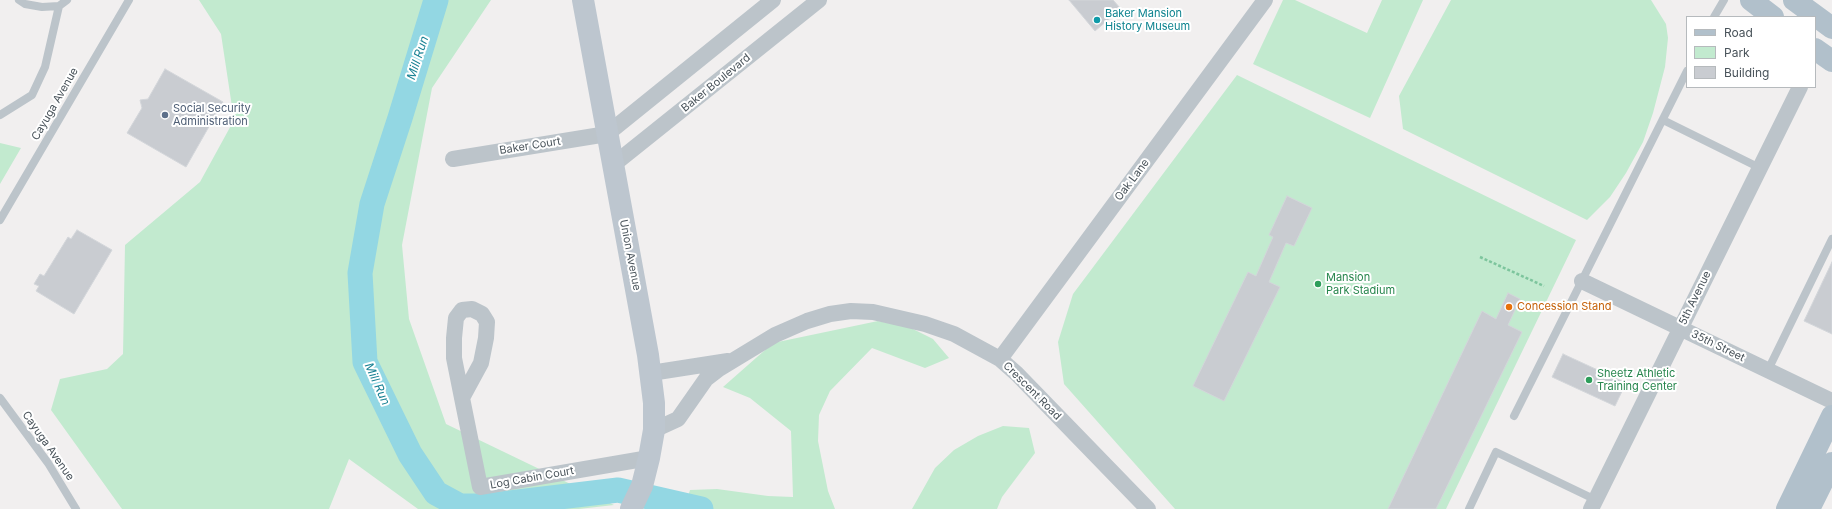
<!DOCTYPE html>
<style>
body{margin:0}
#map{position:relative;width:1832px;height:509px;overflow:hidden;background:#f1efef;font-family:Inter,sans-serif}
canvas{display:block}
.legend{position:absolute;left:1686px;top:16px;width:130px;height:72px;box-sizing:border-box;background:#fff;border:1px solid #b6babd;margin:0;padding:5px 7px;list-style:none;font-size:12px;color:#49535a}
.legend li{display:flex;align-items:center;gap:8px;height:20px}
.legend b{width:20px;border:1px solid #b6babd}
</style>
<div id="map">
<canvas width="1832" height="509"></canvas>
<ul class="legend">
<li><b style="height:5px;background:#b1c0cb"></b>Road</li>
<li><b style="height:11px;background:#c2eacf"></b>Park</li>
<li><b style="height:11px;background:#c9ccd1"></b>Building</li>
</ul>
</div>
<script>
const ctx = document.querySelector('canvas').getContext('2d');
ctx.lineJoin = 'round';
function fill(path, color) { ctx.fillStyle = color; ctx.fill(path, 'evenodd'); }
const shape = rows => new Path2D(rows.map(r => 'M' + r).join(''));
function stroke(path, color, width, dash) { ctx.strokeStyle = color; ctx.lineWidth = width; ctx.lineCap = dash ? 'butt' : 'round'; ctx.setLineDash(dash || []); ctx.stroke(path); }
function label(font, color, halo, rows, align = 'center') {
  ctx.font = font + ' Inter,sans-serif'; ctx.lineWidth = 4; ctx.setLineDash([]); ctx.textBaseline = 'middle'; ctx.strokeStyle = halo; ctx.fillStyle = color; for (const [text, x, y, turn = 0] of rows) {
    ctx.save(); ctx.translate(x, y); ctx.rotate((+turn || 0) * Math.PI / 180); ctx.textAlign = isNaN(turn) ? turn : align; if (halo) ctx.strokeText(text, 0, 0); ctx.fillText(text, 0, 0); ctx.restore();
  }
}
fill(shape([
 [199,0,491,0,432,88,402,245,409,319,446,424,614,505,579,509,418,509,349,459,329,509,122,509,51,410,60,379,107,369,123,354,125,245,200,182,234,120,221,34],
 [1283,0,1295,0,1367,33,1382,0,1423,0,1370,118,1253,64],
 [1451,0,1651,0,1666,24,1668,38,1665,67,1653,113,1643,142,1626,173,1610,197,1587,220,1403,129,1399,96],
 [1237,75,1576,240,1446,509,1175,509,1064,384,1058,342,1073,294],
 [0,143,21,148,0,184],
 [878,321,909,327,933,339,949,358,925,368,872,348,830,391,819,415,818,441,828,491,835,509,684,509,690,490,717,489,768,496,793,497,791,431,750,398,723,387,773,343],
 [1003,426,1029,428,1035,453,1002,497,997,509,912,509,935,468,954,450,978,436]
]), '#c2eacf');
stroke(shape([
 [436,0,400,118,372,204,360,273,365,362,410,454,436,493,460,506,485,506,618,490,701,509]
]), '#93d7e3', 25);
const building = shape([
 [1069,0,1113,0,1121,9,1095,31,1069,0],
 [165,69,223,102,186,167,127,133,142,108,140,100,148,99,165,69],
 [1287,196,1312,208,1294,246,1286,243,1269,282,1280,287,1224,401,1193,386,1248,272,1256,276,1273,237,1269,235,1287,196],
 [77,230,112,250,74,314,36,291,39,286,34,284,40,274,44,276,68,237,71,239,77,230],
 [1832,262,1832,334,1804,321,1832,262],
 [1508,293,1520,299,1508,325,1522,332,1436,509,1388,509,1482,311,1496,319,1508,293],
 [1563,354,1626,383,1615,406,1552,377,1563,354]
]);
fill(building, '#c9ccd1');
stroke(building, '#d3d6da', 1);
stroke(shape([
 [1480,257,1544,286]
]), '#7dc59d', 2.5, [3, 2]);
stroke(shape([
 [19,0,25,4,42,7,59,6,67,0],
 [1714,17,1724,0],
 [0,115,32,95,45,67,59,6],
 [1663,120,1760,168],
 [0,220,129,0],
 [1768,370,1832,239],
 [0,398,48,463,76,509],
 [1514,416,1687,71],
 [1469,509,1496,452,1596,500]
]), '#bcc4ca', 8);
stroke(shape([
 [453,159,607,134,773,0],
 [613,165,819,0],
 [1582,281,1832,401],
 [1000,359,1265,0],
 [651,373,728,361],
 [462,398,481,363,486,338,487,322,482,314,472,309,462,310,456,318,454,338,454,358,462,398,480,487,649,458],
 [654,430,678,419,706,379,719,369,775,335,807,321,830,314,851,311,873,312,925,324,954,334,1000,359,1017,374,1148,509],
 [1591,509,1800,87]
]), '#bcc4ca', 16);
stroke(shape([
 [583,0,648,355,654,403,654,430,649,458,642,486,631,509]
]), '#bdc6cf', 22);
stroke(shape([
 [1751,0,1773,17],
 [1794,0,1832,28],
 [1815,49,1832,61],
 [1787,509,1832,416],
 [1809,509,1832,463]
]), '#b1c0cb', 22);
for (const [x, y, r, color] of [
 [1097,20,4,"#0f9aa8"],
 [165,115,4,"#5c6f8a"],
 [1318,284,4,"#2e9e5b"],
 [1509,307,4,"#e8710a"],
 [1589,380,4,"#2e9e5b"]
]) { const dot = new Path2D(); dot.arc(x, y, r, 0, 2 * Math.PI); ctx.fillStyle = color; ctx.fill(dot); stroke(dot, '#fff', 1.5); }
label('11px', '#0d838f', '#fff', [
 ["Baker Mansion",1105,14],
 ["History Museum",1105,27]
], 'left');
label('11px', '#49535a', '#fff', [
 ["Baker Boulevard",716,83,-39],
 ["Cayuga Avenue",55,104,-60],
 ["Baker Court",530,146,-9],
 ["Oak Lane",1132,180,-53],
 ["Union Avenue",630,255,79],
 ["5th Avenue",1695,298,-64],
 ["35th Street",1718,346,26],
 ["Crescent Road",1032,391,45],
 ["Cayuga Avenue",48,446,55],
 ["Log Cabin Court",532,478,-10]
]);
label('11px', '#4e5e75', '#fff', [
 ["Social Security",173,109],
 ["Administration",173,122]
], 'left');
label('11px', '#27864d', '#fff', [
 ["Mansion",1326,278],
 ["Park Stadium",1326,291],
 ["Sheetz Athletic",1597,374],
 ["Training Center",1597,387]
], 'left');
label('11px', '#c56008', '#fff', [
 ["Concession Stand",1517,307]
], 'left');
label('italic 12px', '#1a8294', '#fff', [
 ["Mill Run",418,58,-72],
 ["Mill Run",377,384,66]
]);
</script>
